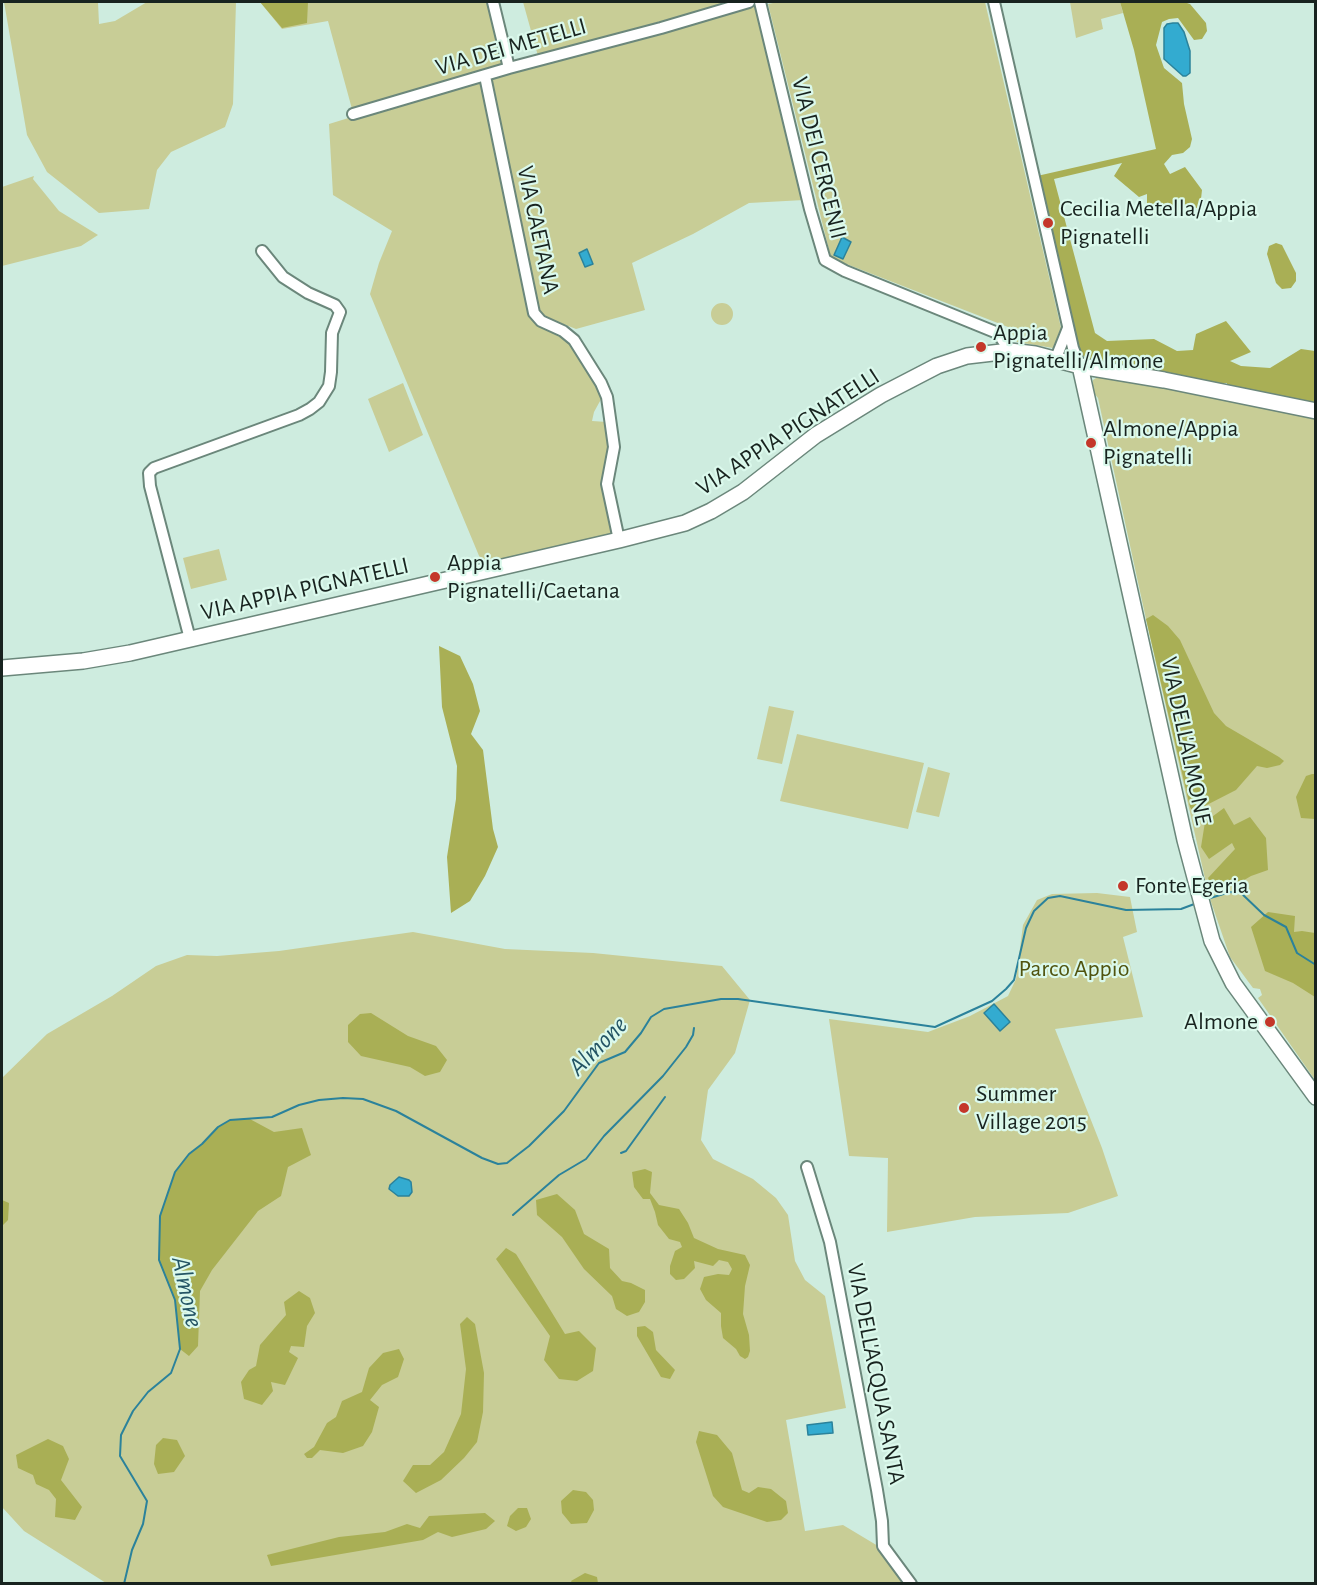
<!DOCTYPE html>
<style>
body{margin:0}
#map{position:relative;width:1317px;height:1585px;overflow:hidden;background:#ceecdf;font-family:"Alegreya Sans",sans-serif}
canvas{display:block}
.frame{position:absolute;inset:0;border:3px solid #18231f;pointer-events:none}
</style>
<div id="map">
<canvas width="1317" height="1585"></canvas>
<div class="frame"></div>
</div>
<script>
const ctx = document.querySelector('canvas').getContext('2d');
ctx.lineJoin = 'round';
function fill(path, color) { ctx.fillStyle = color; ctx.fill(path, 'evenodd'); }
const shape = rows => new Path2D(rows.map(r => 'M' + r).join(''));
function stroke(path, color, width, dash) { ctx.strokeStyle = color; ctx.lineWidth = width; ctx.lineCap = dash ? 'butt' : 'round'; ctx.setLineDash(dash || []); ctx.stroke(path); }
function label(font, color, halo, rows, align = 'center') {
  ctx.font = font + ' "Alegreya Sans",sans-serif'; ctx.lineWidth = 4.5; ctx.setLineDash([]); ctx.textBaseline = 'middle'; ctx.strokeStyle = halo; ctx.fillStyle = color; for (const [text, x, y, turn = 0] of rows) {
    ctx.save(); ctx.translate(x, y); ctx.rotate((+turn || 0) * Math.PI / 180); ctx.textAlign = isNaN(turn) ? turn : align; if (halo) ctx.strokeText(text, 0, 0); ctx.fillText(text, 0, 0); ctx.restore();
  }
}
fill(shape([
 [4,2,98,2,99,24,115,21,147,2,236,2,233,104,225,127,171,152,157,170,149,209,99,213,47,172,27,135],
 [260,2,489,2,504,66,352,109,328,21,282,29],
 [523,2,729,2,538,56],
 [778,2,985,2,1061,328,1053,348,1017,342,1008,327,831,258,768,4],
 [1070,2,1120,2,1123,13,1101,19,1103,29,1076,38],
 [756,6,804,200,749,203,693,234,632,263,645,310,576,329,538,314,580,349,605,392,594,412,592,421,607,422,612,455,605,477,616,536,482,563,370,294,379,263,392,231,333,195,329,124,485,76],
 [34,176,33,179,59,211,98,235,81,246,2,266,2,187],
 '711 314a11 11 0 1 1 22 0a11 11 0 1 1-22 0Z',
 [1102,374,1315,417,1315,1080,1258,998,1262,995,1260,989,1253,988,1230,957,1209,896,1146,619,1098,398,1092,391,1093,380],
 [403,383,423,435,389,452,368,399],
 [219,549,227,580,191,589,183,558],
 [769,706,794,711,782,764,757,759],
 [797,734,924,763,908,829,780,801],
 [928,767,950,773,939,817,916,812],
 [1097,893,1130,897,1137,932,1123,937,1143,1017,1055,1029,1102,1148,1118,1196,1068,1213,975,1217,887,1232,888,1158,849,1156,829,1019,928,1032,970,1016,1008,996,1016,979,1023,925,1037,900,1052,894],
 [413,932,505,949,593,953,722,966,750,1000,735,1053,708,1090,701,1140,713,1159,753,1179,776,1198,788,1215,795,1261,805,1280,825,1296,846,1408,786,1420,805,1531,843,1525,878,1546,900,1572,906,1583,106,1583,24,1531,2,1507,2,1078,47,1034,112,996,156,966,187,955,217,956,279,951]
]), '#c8cd96');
fill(shape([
 [260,2,308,2,307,23,282,28],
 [1120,2,1184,2,1190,4,1206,23,1207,31,1202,39,1194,40,1178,18,1169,19,1162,22,1156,45,1164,68,1182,83,1184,104,1192,139,1190,147,1183,153,1172,155,1164,164,1170,174,1185,167,1202,190,1200,208,1181,208,1169,218,1147,214,1147,194,1139,197,1114,176,1122,163,1054,179,1095,333,1107,341,1154,339,1177,351,1193,350,1196,334,1226,321,1251,352,1230,361,1241,366,1270,368,1301,349,1315,351,1315,404,1227,388,1227,383,1214,384,1097,365,1079,353,1037,176,1156,149,1134,50],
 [1276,243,1282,245,1296,273,1296,281,1291,288,1282,289,1276,283,1267,254,1269,246],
 [1153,615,1168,626,1180,640,1214,713,1226,726,1279,757,1284,761,1280,765,1267,768,1257,766,1236,790,1193,812,1190,807,1146,619],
 [439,646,460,656,473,684,480,711,471,734,483,750,493,829,498,847,485,876,470,901,451,913,447,857,456,799,457,766,442,707],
 [1312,774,1315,774,1315,819,1301,818,1296,797,1306,776],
 [1224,808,1234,825,1250,817,1266,838,1268,870,1251,876,1234,886,1213,889,1208,878,1235,849,1232,843,1209,859,1201,847,1205,822],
 [1268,912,1295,916,1294,932,1302,931,1315,933,1315,997,1293,983,1265,971,1251,927],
 [371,1013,408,1036,436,1046,447,1060,440,1072,425,1076,410,1067,361,1056,348,1042,348,1025,360,1014],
 [248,1118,274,1132,302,1128,311,1155,288,1167,281,1196,258,1211,212,1270,200,1291,198,1346,189,1356,180,1349,175,1299,159,1260,160,1216,175,1172,189,1154,202,1144,218,1127,230,1120],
 [645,1169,652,1172,650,1193,659,1205,679,1209,688,1223,694,1238,718,1249,745,1255,750,1265,745,1286,743,1314,749,1335,750,1351,748,1357,745,1359,740,1356,736,1349,723,1338,721,1326,721,1313,706,1300,700,1289,704,1277,718,1274,729,1275,732,1269,728,1262,719,1260,713,1266,694,1261,695,1268,684,1279,676,1280,670,1274,670,1266,675,1251,682,1247,680,1242,669,1239,658,1225,655,1212,650,1199,643,1199,634,1187,632,1172],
 [557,1194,575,1210,584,1234,609,1249,610,1268,622,1281,631,1283,645,1290,645,1302,639,1312,627,1316,616,1309,612,1296,584,1269,562,1237,537,1215,536,1200],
 [2,1200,9,1203,8,1220,2,1226],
 [506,1248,516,1254,565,1334,579,1331,596,1348,593,1371,577,1381,559,1379,544,1360,550,1336,496,1259],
 [299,1291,310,1298,315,1313,307,1326,304,1347,291,1346,289,1352,298,1358,285,1385,271,1382,273,1391,262,1405,244,1399,241,1382,249,1370,256,1366,260,1345,286,1315,284,1302],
 [467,1317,475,1324,484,1373,483,1412,477,1442,464,1458,441,1480,416,1493,403,1481,413,1465,430,1465,444,1452,461,1414,466,1369,460,1324],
 [645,1326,653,1332,656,1350,675,1370,670,1379,661,1377,637,1336,637,1327],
 [399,1349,404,1359,398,1377,382,1385,370,1400,379,1407,372,1432,363,1446,343,1453,320,1450,312,1458,307,1458,304,1454,314,1447,327,1423,336,1417,342,1401,362,1392,369,1368,383,1353],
 [699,1431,717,1435,732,1453,742,1490,749,1493,758,1487,771,1489,786,1501,788,1513,781,1520,767,1522,723,1507,713,1496,696,1442],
 [163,1438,177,1440,185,1456,174,1472,158,1474,154,1464,156,1445],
 [48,1439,63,1446,69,1459,61,1480,82,1507,75,1520,55,1517,56,1499,49,1490,36,1484,33,1475,18,1468,16,1455],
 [573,1490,586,1492,593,1500,594,1510,587,1523,571,1524,562,1513,561,1501],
 [518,1508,527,1508,531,1519,526,1527,516,1531,507,1526,510,1516],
 [485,1513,495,1521,486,1529,452,1537,438,1532,423,1540,271,1566,267,1555,339,1537,385,1532,407,1524,420,1528,429,1516],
 [585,1573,597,1577,598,1583,572,1583,571,1581]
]), '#a9af55');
const water = shape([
 [1173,23,1178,23,1184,32,1190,51,1190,73,1186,76,1183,76,1164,59,1164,28,1167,24,1173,23],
 [842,237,851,242,843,259,834,255,842,237],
 [587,249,593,264,585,267,579,253,587,249],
 [994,1004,1010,1022,1000,1031,984,1013,994,1004],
 [399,1177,409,1180,411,1182,412,1192,409,1196,398,1196,389,1189,390,1185,399,1177],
 [832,1422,833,1433,808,1435,807,1425,832,1422]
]);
fill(water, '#33abd0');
stroke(water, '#2b829b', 1.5);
stroke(shape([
 [1207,899,1230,892,1241,893,1264,915,1286,927,1297,953,1316,965],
 [621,1153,626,1151,665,1097],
 [513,1215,559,1175,586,1159,604,1136,663,1076,686,1047,693,1035,694,1028],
 [124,1584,132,1550,143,1524,147,1501,120,1456,121,1435,133,1411,148,1392,171,1373,180,1349,175,1300,159,1260,160,1216,175,1172,189,1154,202,1144,218,1127,230,1120,272,1117,299,1105,319,1100,343,1098,363,1099,396,1111,482,1158,498,1164,507,1163,529,1146,564,1111,599,1063,625,1052,641,1033,651,1017,664,1009,721,999,738,999,935,1027,992,1001,1006,989,1014,980,1026,928,1034,911,1048,898,1060,896,1126,910,1181,909,1197,903]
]), '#2b829b', 2);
const street = shape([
 [493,2,509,68],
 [760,2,810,209,825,260,845,271,995,332,1001,338,1010,351],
 [994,2,1073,348,1080,366],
 [485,76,534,313,541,321,563,331,574,340,601,383,607,397,614,447,607,484,619,540],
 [353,114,509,68,661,28,749,2],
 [1056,358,1068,328],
 [190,639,150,486,149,473,154,468,299,415,310,409,319,402,329,386,331,372,332,333,340,312,335,305,308,293,283,277,262,251],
 [807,1167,830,1242,877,1490,882,1521,883,1546,911,1584]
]);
const secondary = shape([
 [1080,366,1185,840,1212,941,1233,983,1316,1097],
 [2,668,83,661,130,653,619,540,685,523,711,511,743,492,816,435,881,395,937,366,967,356,1010,351,1035,354,1080,366,1164,380,1316,411]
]);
stroke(street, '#6b877b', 14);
stroke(secondary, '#6b877b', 18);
stroke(street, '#fff', 10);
stroke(secondary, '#fff', 15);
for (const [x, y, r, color] of [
 [1048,223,6,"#c4372a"],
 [981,347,6,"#c4372a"],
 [1091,443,6,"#c4372a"],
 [435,577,6,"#c4372a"],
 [1123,886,6,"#c4372a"],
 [1270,1022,6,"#c4372a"],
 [964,1108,6,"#c4372a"]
]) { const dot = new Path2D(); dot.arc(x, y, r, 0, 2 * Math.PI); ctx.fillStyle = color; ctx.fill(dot); stroke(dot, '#dbf9ec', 2); }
label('24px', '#18231f', '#dbf9ec', [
 ["VIA DEI METELLI",511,47,-16],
 ["VIA DEI CERCENII",819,158,76],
 ["VIA CAETANA",538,230,78],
 ["VIA APPIA PIGNATELLI",788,432,-33],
 ["VIA APPIA PIGNATELLI",305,589,-13],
 ["VIA DELL'ALMONE",1186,741,78],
 ["VIA DELL'ACQUA SANTA",876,1374,79]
]);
label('24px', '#18231f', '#dbf9ec', [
 ["Cecilia Metella/Appia",1060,209],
 ["Pignatelli",1060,237],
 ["Appia",993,333],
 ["Pignatelli/Almone",993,361],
 ["Almone/Appia",1103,429],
 ["Pignatelli",1103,457],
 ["Appia",447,563],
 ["Pignatelli/Caetana",447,591],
 ["Fonte Egeria",1135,886],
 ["Almone",1258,1022,"right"],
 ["Summer",976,1094],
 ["Village 2015",976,1122]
], 'left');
label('24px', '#50530e', '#dbf9ec', [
 ["Parco Appio",1074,969]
]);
label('italic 26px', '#245464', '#dbf9ec', [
 ["Almone",598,1046,-45],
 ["Almone",187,1292,78]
]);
</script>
